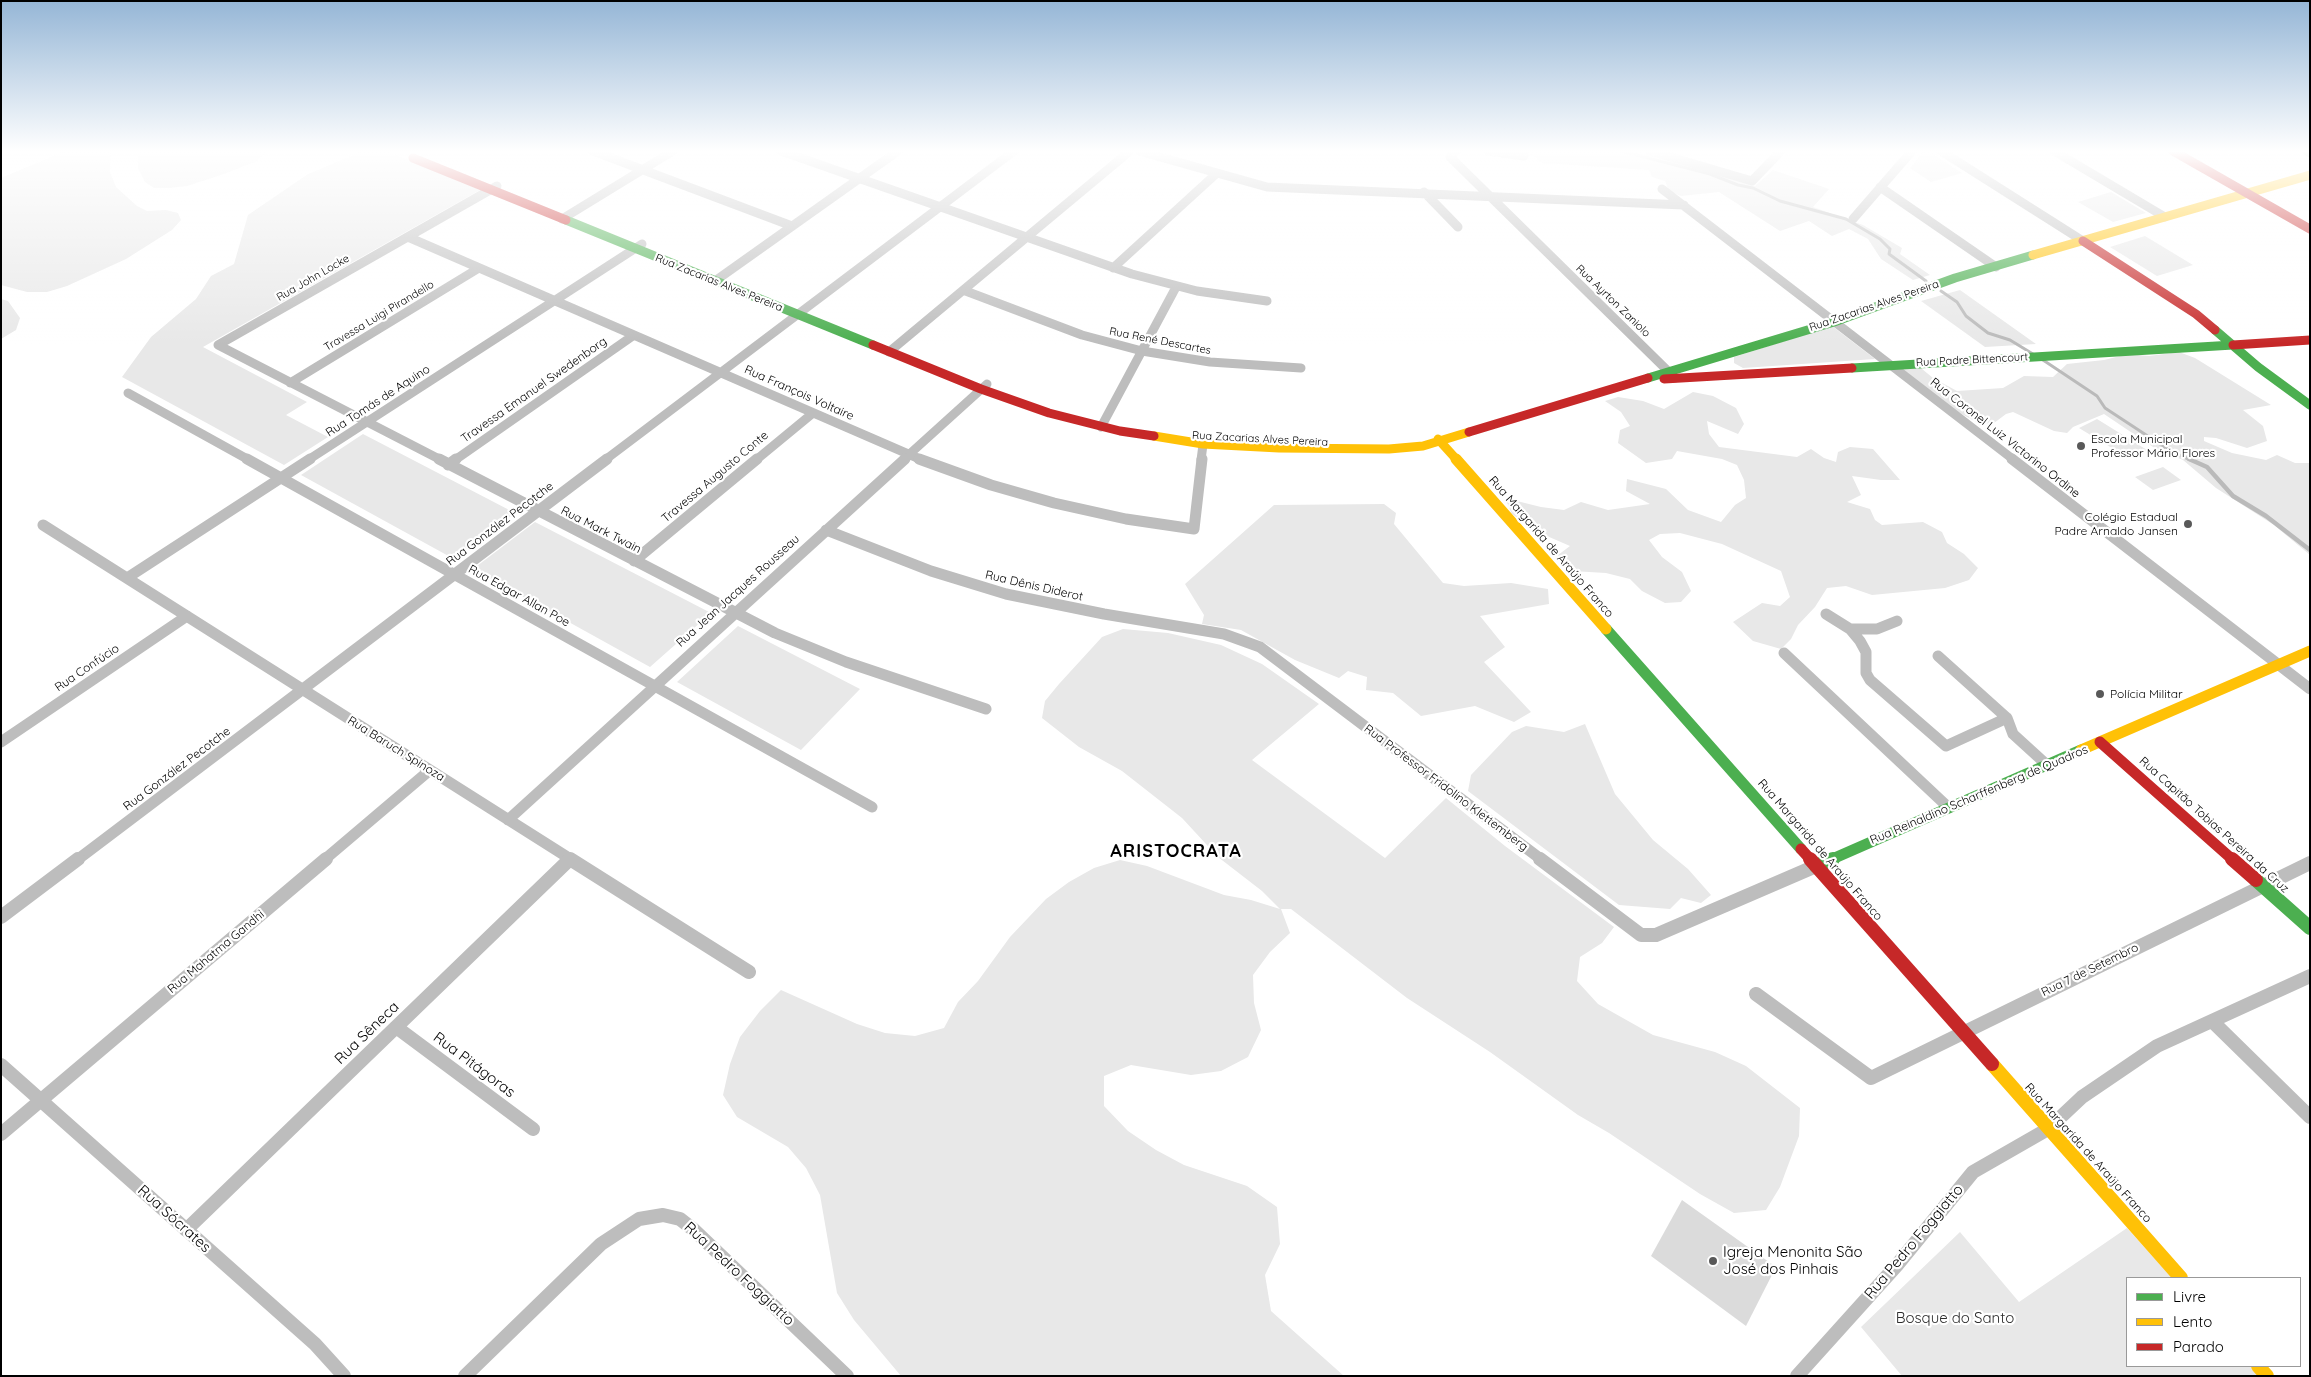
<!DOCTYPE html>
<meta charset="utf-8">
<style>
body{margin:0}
#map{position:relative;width:2311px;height:1377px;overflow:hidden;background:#fff;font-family:Quicksand,sans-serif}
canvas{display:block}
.frame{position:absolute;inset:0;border:2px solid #000;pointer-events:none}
.legend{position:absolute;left:2126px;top:1277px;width:175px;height:90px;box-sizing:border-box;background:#fff;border:1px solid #999;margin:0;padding:6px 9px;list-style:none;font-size:15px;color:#000}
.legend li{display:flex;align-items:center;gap:10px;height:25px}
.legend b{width:25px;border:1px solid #999}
</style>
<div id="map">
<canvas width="2311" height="1377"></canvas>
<div class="frame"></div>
<ul class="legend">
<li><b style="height:6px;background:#4caf50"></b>Livre</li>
<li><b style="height:6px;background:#ffc107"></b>Lento</li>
<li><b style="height:6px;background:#c62828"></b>Parado</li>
</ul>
</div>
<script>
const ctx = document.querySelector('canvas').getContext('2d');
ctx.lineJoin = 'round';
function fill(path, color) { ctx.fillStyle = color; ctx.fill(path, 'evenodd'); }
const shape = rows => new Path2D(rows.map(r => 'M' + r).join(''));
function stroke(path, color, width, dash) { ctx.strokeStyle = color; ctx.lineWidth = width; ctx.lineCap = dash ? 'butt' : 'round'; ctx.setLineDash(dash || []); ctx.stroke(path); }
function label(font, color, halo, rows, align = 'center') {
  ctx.font = font + ' Quicksand,sans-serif'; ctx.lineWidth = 4.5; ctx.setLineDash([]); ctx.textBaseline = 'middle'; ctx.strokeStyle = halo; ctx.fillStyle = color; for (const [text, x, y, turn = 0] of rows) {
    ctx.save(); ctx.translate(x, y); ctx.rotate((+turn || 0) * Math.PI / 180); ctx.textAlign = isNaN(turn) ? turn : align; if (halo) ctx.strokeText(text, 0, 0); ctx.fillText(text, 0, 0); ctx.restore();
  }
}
fill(shape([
 [65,151,111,151,110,172,116,187,137,206,147,211,166,210,178,213,181,220,172,230,126,259,67,286,47,292,27,292,1,285,1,178],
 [138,151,268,151,257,161,224,174,187,186,169,188,154,188,145,182,138,168],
 [363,151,387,151,480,190,203,347,307,402,286,415,328,437,284,465,122,377,151,337,196,299,211,276,234,264,248,215,308,174],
 [1507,151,1640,151,1755,186,1773,170,1829,189,1813,207,1863,225,1902,248,1900,254,1930,275,1913,280,1881,259,1868,239,1849,229,1832,236,1809,221,1780,231,1719,192,1681,196,1669,191,1665,181,1652,177,1649,170,1542,163,1531,154],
 [1924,151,1928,151,1962,173,1931,182,1910,168],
 [2111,192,2146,213,2113,222,2078,202],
 [2145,236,2193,265,2157,276,2110,247],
 [1960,290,2036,344,1985,347,1921,301],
 [1,299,8,301,20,318,16,330,1,339],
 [1832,326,1875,359,1743,368,1734,363,1734,357],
 [2179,352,2195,358,2271,405,2243,410,2263,426,2267,441,2247,448,2216,438,2204,437,2204,441,2232,453,2266,460,2277,455,2295,463,2310,463,2310,555,2274,525,2216,488,2183,460,2156,449,2104,414,2073,427,2067,433,2054,431,2013,412,2006,414,1994,423,1980,424,1958,412,1898,368,1916,364,1933,378,1957,391,2003,388,2024,376,2053,377,2067,364,2104,360,2128,354,2149,356],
 [1693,392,1713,396,1736,408,1744,424,1738,434,1707,421,1709,434,1719,447,1797,457,1811,449,1824,458,1836,462,1838,452,1850,447,1873,449,1900,480,1881,480,1852,476,1861,495,1847,502,1870,509,1875,520,1882,525,1923,522,1942,532,1947,543,1964,554,1978,568,1969,580,1945,588,1872,595,1846,586,1827,588,1815,607,1798,625,1791,639,1781,649,1753,641,1733,622,1762,603,1780,606,1790,597,1781,571,1722,544,1680,533,1660,534,1649,540,1662,557,1682,572,1691,591,1681,602,1665,603,1642,591,1630,579,1606,573,1572,571,1561,562,1558,555,1570,546,1540,533,1512,514,1505,498,1541,507,1564,510,1581,502,1608,510,1650,504,1626,491,1627,479,1666,489,1688,510,1721,522,1735,505,1746,498,1744,480,1737,465,1722,459,1677,451,1672,459,1646,463,1618,443,1620,430,1630,426,1621,412,1605,401,1618,397,1643,401,1664,409],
 [2097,419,2147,450,2130,459,2079,428],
 [363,434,515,513,454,559,301,475],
 [2163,467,2181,480,2153,490,2135,477],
 [1384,504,1396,513,1394,524,1443,583,1464,586,1511,583,1548,589,1549,604,1480,616,1505,647,1484,662,1531,712,1514,722,1475,706,1421,716,1393,693,1366,690,1367,677,1348,671,1339,678,1295,660,1241,630,1202,624,1204,615,1185,584,1274,505],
 [535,522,711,613,650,667,473,569],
 [738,626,860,689,801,750,677,682],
 [1123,629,1168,633,1221,645,1262,664,1319,704,1252,760,1385,858,1446,798,1505,846,1614,927,1602,943,1580,957,1577,981,1598,1004,1653,1035,1715,1052,1746,1066,1800,1108,1799,1136,1780,1187,1766,1210,1734,1213,1700,1194,1609,1133,1578,1115,1490,1052,1407,998,1291,909,1281,909,1290,933,1270,952,1253,975,1254,1003,1261,1030,1248,1057,1221,1071,1191,1075,1131,1065,1104,1076,1104,1106,1128,1131,1156,1150,1184,1165,1247,1186,1277,1207,1280,1244,1265,1275,1271,1311,1344,1376,901,1376,854,1320,837,1293,820,1195,806,1168,788,1147,737,1117,723,1095,730,1064,740,1037,760,1011,781,990,857,1024,885,1033,915,1036,944,1028,958,1002,978,981,1010,937,1046,899,1069,882,1094,868,1120,860,1147,866,1224,895,1251,900,1280,909,1262,891,1218,857,1182,818,1122,771,1079,747,1042,718,1045,701,1059,684,1102,637],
 [1585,724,1615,794,1653,840,1688,869,1711,895,1701,903,1681,898,1670,909,1619,905,1468,791,1471,775,1512,732,1526,726,1564,732],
 [2127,1228,2172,1278,2127,1278,2127,1366,2250,1366,2259,1376,1902,1376,1861,1327,1960,1232,2019,1302]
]), '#e8e8e8');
stroke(shape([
 [1621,151,1710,174,1738,185,1753,188,1780,201,1846,219,1880,239,1890,249,1889,254,1926,281],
 [1941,291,1957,302,1966,316,1988,333,2010,340,2046,362,2097,396,2105,408,2172,452,2191,460]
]), '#bababa', 3);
stroke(shape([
 [2189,459,2207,467,2233,496,2266,516,2310,550]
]), '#bababa', 4.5);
fill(shape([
 [1682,1200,1776,1267,1746,1326,1651,1256]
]), '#dbdbdb');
stroke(shape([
 [593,151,792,226],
 [781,151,1132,274,1197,291,1267,301],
 [1139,151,1267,187,1684,205],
 [1456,151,1450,157,1675,378],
 [1488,151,1524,156],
 [1650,151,1752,181,1781,151],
 [1941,151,2083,241],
 [2054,151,2165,217],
 [1880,187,1996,267],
 [1662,189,2014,460],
 [1424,192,1458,227],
 [562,219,673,151],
 [1853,219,1912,151],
 [408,237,922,460],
 [1113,268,1217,173],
 [715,281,898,151],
 [963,290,1082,335,1142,351,1210,362,1301,368],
 [218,345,441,460],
 [218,345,497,186],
 [889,352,1130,151],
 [290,383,479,268],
 [128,393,249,460],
 [1101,427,1176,287],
 [308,460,642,244],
 [455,460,634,335],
 [605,460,1014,151],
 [756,460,813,413],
 [903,460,987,384],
 [1201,460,1204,437]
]), '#bdbdbd', 9);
stroke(shape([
 [247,459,872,807],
 [439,459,775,633,846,662,986,709],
 [919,459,991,485,1054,503,1126,519,1194,529,1202,459],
 [2012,459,2310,689],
 [448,465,456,459],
 [43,525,572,860],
 [826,530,931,571,1006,594,1104,614,1224,634,1260,647,1542,860],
 [634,561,757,459],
 [127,578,310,459],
 [1826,614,1850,629,1860,641,1866,652,1866,673,1870,680,1946,746,2007,718],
 [1850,629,1877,629,1897,621],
 [1784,653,1949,808],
 [1938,656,2007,718,2013,734,2047,765],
 [1,742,187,616],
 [508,820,905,459],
 [77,860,607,459],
 [324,860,430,770]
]), '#bdbdbd', 11);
stroke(shape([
 [570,859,749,972],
 [1540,859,1641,935,1656,935,1816,866],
 [1,917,78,859],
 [1756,994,1871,1078,2310,863],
 [2213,1022,2310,1117],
 [396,1027,533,1129],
 [1,1065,315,1344,344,1376],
 [1,1134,326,859],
 [186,1230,570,859],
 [465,1376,601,1244,639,1219,663,1215,680,1219,694,1230,847,1376],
 [1797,1376,1897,1265,1973,1172,2048,1129,2082,1097,2157,1046,2310,976]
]), '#bdbdbd', 14);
stroke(shape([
 [2307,151,2310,153],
 [566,220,873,345],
 [2215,330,2258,367,2310,405],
 [1852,368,2233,345],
 [1648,378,1834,322,1955,278,2033,255]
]), '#4caf50', 9);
stroke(shape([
 [1606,629,1801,849],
 [1830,860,2081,750]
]), '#4caf50', 11);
stroke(shape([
 [1816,866,1833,859],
 [2256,880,2310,928]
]), '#4caf50', 14);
stroke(shape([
 [2033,255,2310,175],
 [1154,436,1203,444,1279,448,1389,449,1423,446,1469,432],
 [1438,439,1457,460]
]), '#ffc107', 9);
stroke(shape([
 [1456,459,1606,629],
 [2081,750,2310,651]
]), '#ffc107', 11);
stroke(shape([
 [1992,1064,2181,1278],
 [2258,1366,2267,1376]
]), '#ffc107', 14);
stroke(shape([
 [2173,151,2310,229],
 [413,158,566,220],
 [2083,241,2196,314,2215,330],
 [873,345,981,389,1049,413,1120,431,1154,436],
 [2233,345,2310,340],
 [1664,379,1852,368],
 [1469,432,1648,378]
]), '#c62828', 9);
stroke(shape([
 [2100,742,2233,860],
 [1801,849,1811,860]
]), '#c62828', 11);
stroke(shape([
 [1810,859,1992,1064],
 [2232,859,2256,880]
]), '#c62828', 14);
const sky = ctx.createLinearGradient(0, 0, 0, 344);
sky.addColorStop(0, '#95b6d6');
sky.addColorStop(0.44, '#fff');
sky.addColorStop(1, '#ffffff00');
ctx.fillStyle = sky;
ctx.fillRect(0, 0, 2311, 344);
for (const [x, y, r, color] of [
 [2081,446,5,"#595959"],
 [2188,524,5,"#595959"],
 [2100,694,5,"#595959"],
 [1713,1261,5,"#595959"]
]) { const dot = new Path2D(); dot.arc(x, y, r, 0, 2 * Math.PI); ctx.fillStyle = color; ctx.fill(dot); stroke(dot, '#fff', 2); }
label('11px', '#000', '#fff', [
 ["Rua John Locke",313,278,-30],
 ["Rua Zacarias Alves Pereira",719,283,22],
 ["Rua Ayrton Zaniolo",1613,301,44],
 ["Rua Zacarias Alves Pereira",1874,306,-19],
 ["Travessa Luigi Pirandello",379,316,-31],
 ["Rua René Descartes",1160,341,11],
 ["Rua Padre Bittencourt",1972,360,-3],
 ["Rua Zacarias Alves Pereira",1260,439,3]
]);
label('12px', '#000', '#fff', [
 ["Travessa Emanuel Swedenborg",534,390,-35],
 ["Rua François Voltaire",799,393,24],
 ["Rua Tomás de Aquino",378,401,-33],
 ["Rua Coronel Luiz Victorino Ordine",2005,438,38],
 ["Travessa Augusto Conte",715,477,-40],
 ["Rua González Pecotche",500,524,-37],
 ["Rua Mark Twain",601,530,27],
 ["Rua Margarida de Araújo Franco",1551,547,49],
 ["Rua Dênis Diderot",1034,586,13],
 ["Rua Jean Jacques Rousseau",738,591,-42],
 ["Rua Edgar Allan Poe",519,596,29],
 ["Rua Confúcio",87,668,-34],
 ["Rua Baruch Spinoza",396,749,32],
 ["Rua González Pecotche",177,769,-37],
 ["Rua Professor Fridolino Klettemberg",1446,788,37],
 ["Rua Reinaldino Scharffenberg de Quadros",1979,795,-23],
 ["Rua Capitão Tobias Pereira da Cruz",2214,825,42],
 ["Rua Margarida de Araújo Franco",1820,850,49],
 ["Rua Mahatma Gandhi",216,952,-40],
 ["Rua 7 de Setembro",2090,970,-26],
 ["Rua Margarida de Araújo Franco",2088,1153,48]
]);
label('12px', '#000', '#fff', [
 ["Escola Municipal",2091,439],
 ["Professor Mário Flores",2091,453],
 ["Colégio Estadual",2178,517,"right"],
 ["Padre Arnaldo Jansen",2178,531,"right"],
 ["Polícia Militar",2110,694]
], 'left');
label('15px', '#000', '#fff', [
 ["Rua Sêneca",367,1033,-44],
 ["Rua Pitágoras",474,1065,37],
 ["Rua Sócrates",174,1219,42],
 ["Rua Pedro Foggiatto",1914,1242,-50],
 ["Rua Pedro Foggiatto",739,1274,43]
]);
label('15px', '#000', '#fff', [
 ["Igreja Menonita São",1723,1252],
 ["José dos Pinhais",1723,1269]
], 'left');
label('15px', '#2c2c2c', '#fff', [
 ["Bosque do Santo",1955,1318]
]);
ctx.letterSpacing = '1px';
label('bold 18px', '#000', '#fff', [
 ["ARISTOCRATA",1176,852]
]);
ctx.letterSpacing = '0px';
</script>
